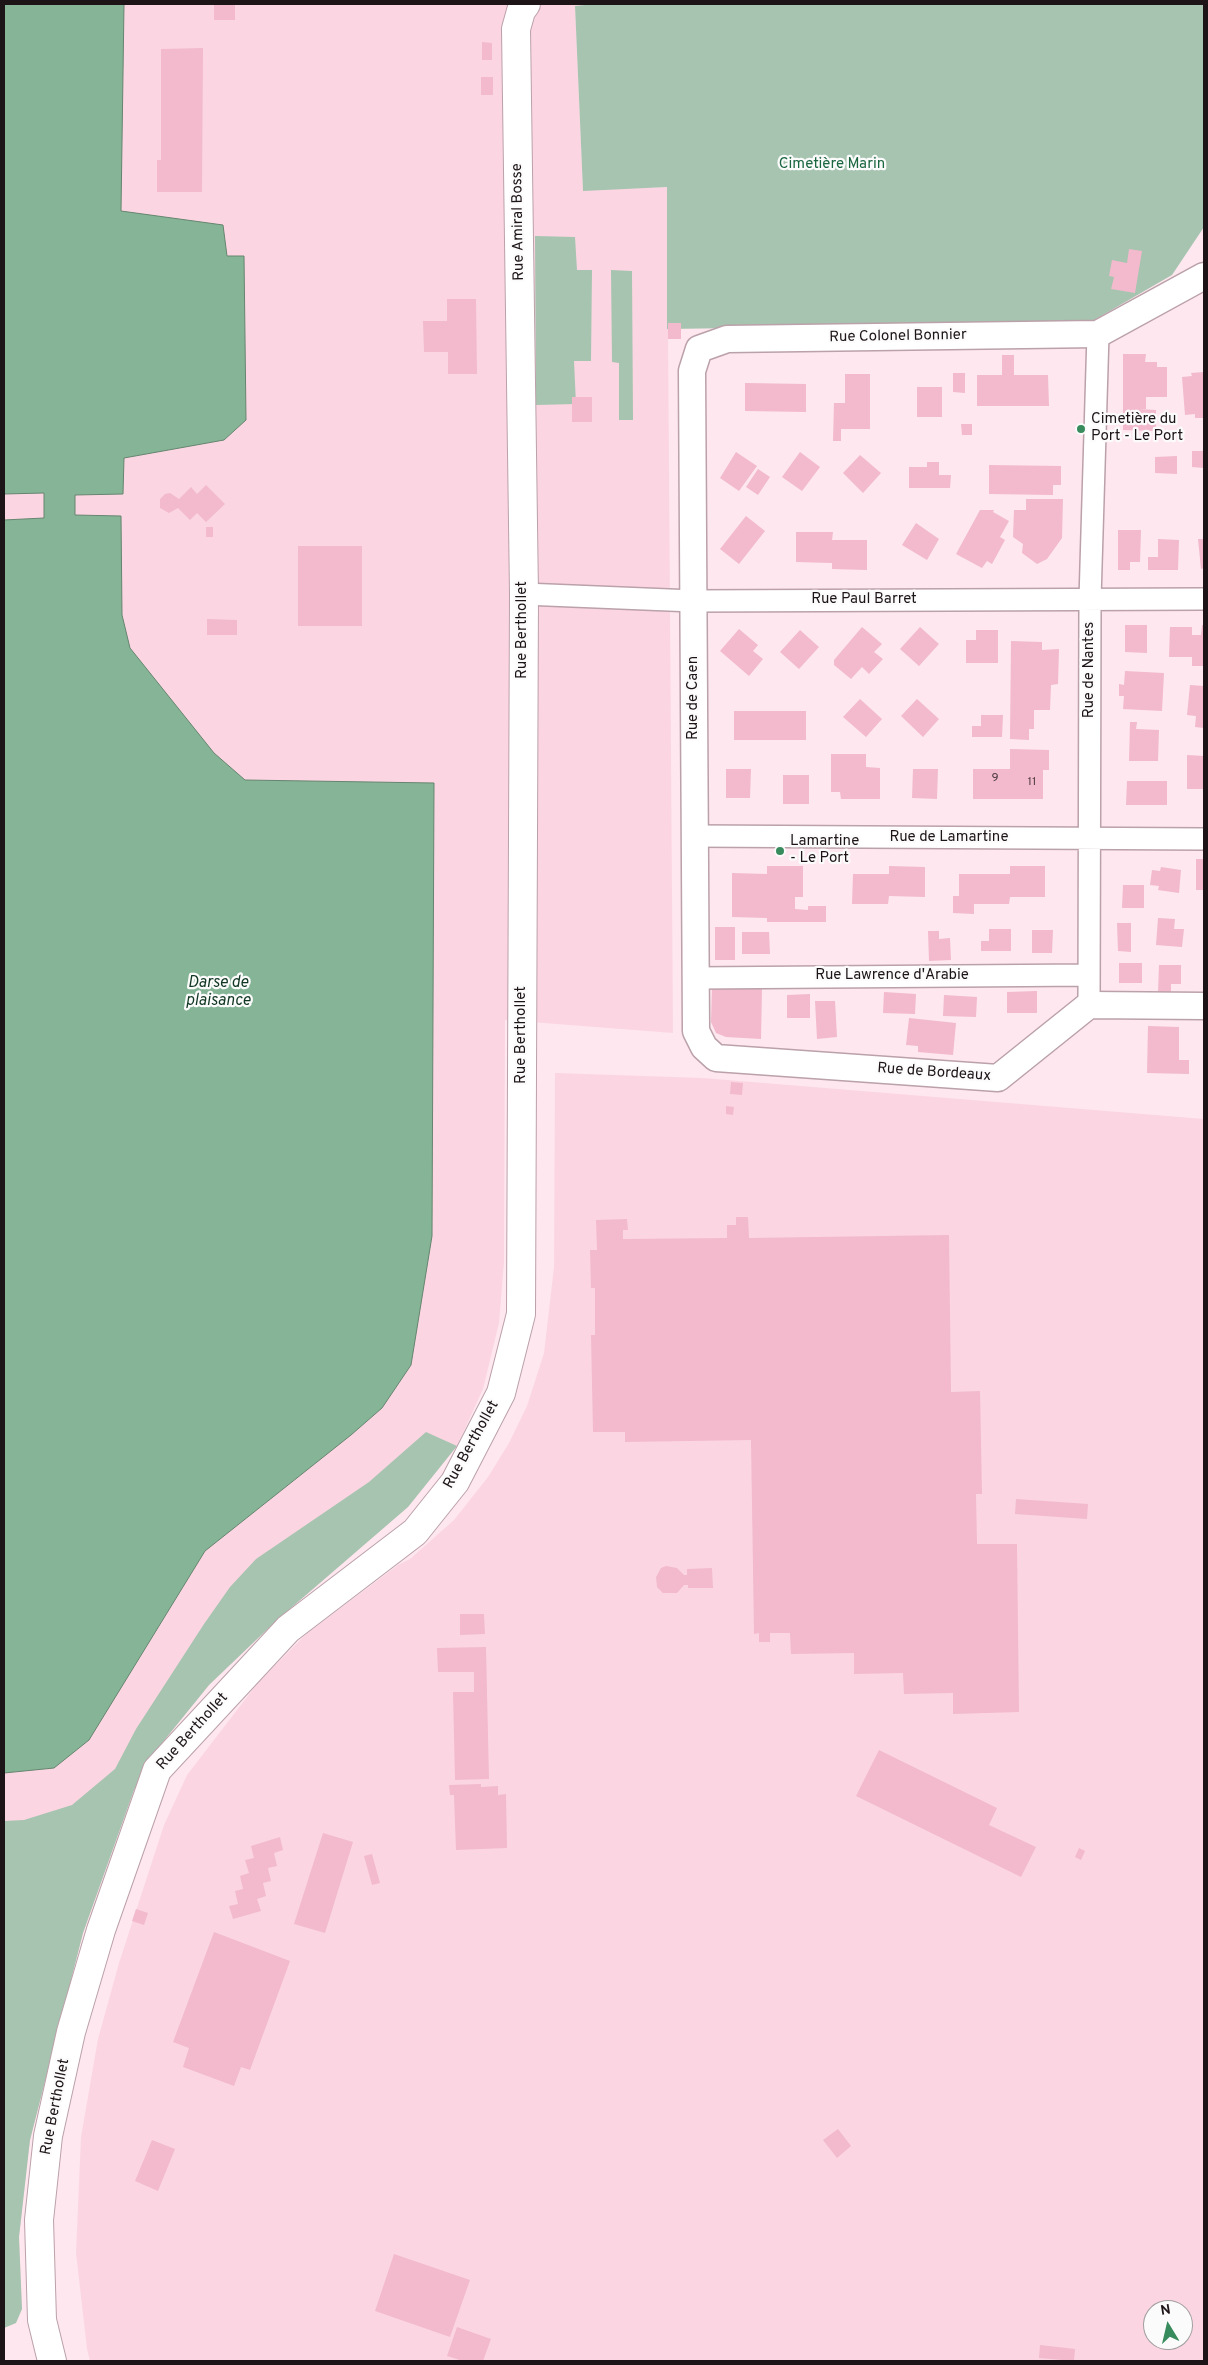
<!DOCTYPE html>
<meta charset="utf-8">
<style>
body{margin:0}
#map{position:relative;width:1208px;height:2365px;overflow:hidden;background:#fee7ee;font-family:Overpass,sans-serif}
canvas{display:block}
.frame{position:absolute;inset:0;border:5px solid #1d1417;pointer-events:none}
.north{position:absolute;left:1143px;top:2300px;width:50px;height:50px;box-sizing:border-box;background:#fbfbfb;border:1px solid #a29fa0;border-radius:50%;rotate:351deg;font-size:14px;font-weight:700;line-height:20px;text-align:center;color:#1d1417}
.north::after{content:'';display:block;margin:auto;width:18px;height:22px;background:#388b5c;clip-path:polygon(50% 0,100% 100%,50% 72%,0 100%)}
</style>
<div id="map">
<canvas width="1208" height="2365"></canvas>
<div class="frame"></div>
<div class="north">N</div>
</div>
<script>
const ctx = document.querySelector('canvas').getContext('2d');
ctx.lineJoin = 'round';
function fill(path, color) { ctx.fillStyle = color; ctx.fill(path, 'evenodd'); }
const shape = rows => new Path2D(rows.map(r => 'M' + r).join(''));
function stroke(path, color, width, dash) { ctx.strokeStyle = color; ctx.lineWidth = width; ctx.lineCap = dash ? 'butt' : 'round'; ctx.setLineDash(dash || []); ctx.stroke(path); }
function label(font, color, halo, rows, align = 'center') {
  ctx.font = font + ' Overpass,sans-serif'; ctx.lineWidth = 4.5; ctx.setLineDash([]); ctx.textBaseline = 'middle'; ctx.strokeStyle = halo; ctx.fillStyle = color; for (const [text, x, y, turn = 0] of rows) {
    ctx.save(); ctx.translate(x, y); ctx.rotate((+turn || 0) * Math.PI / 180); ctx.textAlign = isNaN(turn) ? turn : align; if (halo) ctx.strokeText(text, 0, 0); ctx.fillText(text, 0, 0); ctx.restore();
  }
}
fill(shape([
 [4,4,594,4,575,6,583,190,667,187,673,1033,505,1020,504,1262,499,1323,483,1389,457,1446,408,1507,277,1620,209,1685,154,1753,134,1790,83,1933,30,2140,19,2237,22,2309,4,2314],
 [555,1073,703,1078,1204,1119,1204,2361,90,2361,87,2349,76,2253,81,2137,98,2039,119,1963,164,1825,187,1775,257,1684,305,1635,398,1565,410,1559,454,1520,488,1477,509,1443,527,1406,544,1353,554,1267],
 [1153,2310,1183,2310,1183,2340,1153,2340]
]), '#fbd6e2');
fill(shape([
 [594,4,1203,4,1204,227,1172,275,1089,323,667,329,667,187,583,191,575,6],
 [535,236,575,237,577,270,592,270,591,361,574,361,576,404,536,405],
 [611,270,632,271,633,420,619,420,619,363,612,362],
 [426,1432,457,1446,408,1507,277,1620,209,1685,154,1753,134,1790,83,1933,30,2140,19,2237,22,2309,16,2323,4,2328,4,1821,24,1820,72,1805,115,1769,136,1729,204,1624,230,1587,256,1559,369,1482]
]), '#a6c4b0');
const water = shape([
 [4,4,124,4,121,211,223,225,227,256,244,256,246,420,224,440,124,458,123,494,75,495,75,515,121,516,122,615,130,648,214,753,245,780,434,783,432,1236,411,1365,382,1408,351,1435,205,1551,89,1740,54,1768,4,1773,4,520,44,518,44,493,4,494,4,4]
]);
fill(water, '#85b596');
stroke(water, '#668570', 1);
fill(shape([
 [214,4,235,4,235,20,214,20],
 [482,42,492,43,492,60,482,60],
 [203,48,202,192,157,192,157,160,161,160,161,49],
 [481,77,493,77,493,95,481,95],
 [1129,249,1142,251,1135,293,1111,289,1114,277,1109,276,1112,260,1127,263],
 [447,299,476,299,477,374,448,374,448,352,424,352,423,321,447,321],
 [668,323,681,323,681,339,668,339],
 [1123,354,1146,354,1145,362,1157,362,1157,367,1167,367,1167,397,1146,397,1146,409,1139,409,1156,410,1156,431,1123,430],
 [1002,355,1014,355,1014,375,1048,375,1049,406,977,406,977,375,1002,375],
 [1204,372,1204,418,1195,418,1195,414,1185,415,1182,377,1192,376,1191,373],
 [953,373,965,373,965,393,953,392],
 [845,374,870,374,870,429,841,429,841,441,833,441,834,403,845,403],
 [745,383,806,384,806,412,745,411],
 [917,387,942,387,942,417,917,417],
 [572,397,592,397,592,422,572,422],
 [961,424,972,424,972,435,962,435],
 [1192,451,1204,451,1204,468,1192,467],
 [736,452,757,466,739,491,720,478],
 [800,452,820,467,802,491,782,477],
 [860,455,881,473,863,493,843,473],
 [1177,456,1177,474,1155,473,1155,457],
 [927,462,939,462,939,475,951,475,950,488,909,488,909,467,927,467],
 [989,465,1061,466,1061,485,1053,485,1053,495,989,494],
 [758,469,770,477,758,495,746,487],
 [206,485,225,504,206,522,197,513,190,520,178,508,169,513,160,508,160,499,165,494,170,493,179,499,191,487,197,494],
 [1026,499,1063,499,1062,538,1047,559,1037,564,1022,553,1023,544,1013,537,1014,510,1026,510],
 [980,510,994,510,993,512,1009,521,1000,537,1005,540,992,564,987,561,982,568,956,554],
 [746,516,765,531,739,564,720,549],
 [916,523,939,539,927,560,902,545],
 [206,527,213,527,213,537,206,537],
 [1118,530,1141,530,1140,562,1130,562,1130,570,1118,570],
 [796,532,833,532,832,540,867,540,867,570,832,569,832,563,796,562],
 [1158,539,1179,540,1178,570,1148,570,1148,557,1158,557],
 [1198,539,1204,539,1204,568,1201,569],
 [298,546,362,546,362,626,298,626],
 [207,619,237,620,237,635,207,635],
 [1125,625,1147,625,1147,653,1125,652],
 [1202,625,1204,625,1204,666,1192,666,1192,657,1169,657,1170,627,1192,627,1192,635,1201,635],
 [862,627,882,644,874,652,883,659,869,674,862,667,851,679,834,665,834,660],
 [920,627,939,644,919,666,900,649],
 [739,629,758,645,753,651,763,659,749,676,720,651],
 [800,630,819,647,799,669,780,652],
 [976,630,998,630,998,663,966,663,966,640,976,640],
 [1011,641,1042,642,1042,650,1059,649,1058,684,1051,685,1050,710,1034,710,1034,729,1029,729,1029,740,1010,739],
 [1125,671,1164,673,1162,711,1123,709,1124,696,1119,696,1119,684,1124,685],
 [1190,685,1204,686,1204,728,1195,727,1196,716,1187,715],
 [860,699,882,719,866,737,843,717],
 [917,699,939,719,923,737,901,716],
 [734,711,806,711,806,740,734,740],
 [981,715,1003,715,1002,737,972,737,972,726,981,726],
 [1130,722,1137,722,1136,729,1159,730,1158,761,1129,761],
 [1010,749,1049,750,1049,770,1043,770,1043,799,973,799,973,769,1010,769],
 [831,754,866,754,866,767,880,768,880,799,841,799,840,792,831,792],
 [1187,755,1204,756,1204,789,1187,789],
 [726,769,751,769,750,798,726,798],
 [913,769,938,769,937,799,912,798],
 [783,775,809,775,809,804,783,804],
 [1127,781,1167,781,1167,805,1126,805],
 [1196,859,1204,859,1204,890,1196,890],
 [767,866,803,866,803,897,795,897,795,909,808,910,808,906,826,906,826,922,767,922,767,918,732,917,732,873,767,874],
 [889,866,925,867,925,897,889,896,888,904,852,904,853,874,889,874],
 [1010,866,1045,866,1045,897,1010,897,1009,904,974,904,974,914,953,913,953,896,959,896,959,874,1010,874],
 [1161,867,1181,870,1179,893,1158,890,1159,886,1150,885,1152,870,1160,871],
 [1123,885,1144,885,1144,908,1122,908],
 [1158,918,1175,919,1174,929,1184,929,1182,947,1156,945],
 [1117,923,1131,923,1131,952,1118,951],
 [715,927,735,927,735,960,715,960],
 [989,929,1011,929,1011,951,981,951,981,941,989,941],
 [1032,930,1053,930,1052,953,1032,953],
 [928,931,939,931,939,939,950,938,951,960,929,961],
 [742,932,769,932,770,954,742,954],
 [1119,963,1142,963,1142,983,1119,983],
 [1159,965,1181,965,1181,984,1171,984,1171,993,1158,993],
 [712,987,762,988,761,1039,726,1037,716,1033,711,1022],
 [1037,991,1037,1013,1007,1013,1007,992],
 [884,992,916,994,915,1014,883,1013],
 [810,994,810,1018,787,1018,787,995],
 [944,995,977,997,976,1017,943,1016],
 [815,1001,835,1001,837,1037,817,1039],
 [909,1018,956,1023,953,1055,918,1052,918,1046,906,1045],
 [1148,1026,1179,1027,1179,1060,1189,1060,1189,1074,1147,1073],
 [731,1082,743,1083,742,1095,730,1094],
 [726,1106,734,1107,733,1115,726,1114],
 [736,1217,748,1217,749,1238,949,1235,951,1392,980,1391,982,1494,976,1494,977,1544,1017,1544,1019,1712,953,1714,953,1693,904,1694,903,1673,854,1674,854,1653,791,1654,790,1633,770,1633,770,1642,759,1642,759,1633,754,1634,751,1440,625,1442,625,1432,593,1432,591,1335,595,1335,595,1288,591,1288,590,1250,597,1250,596,1220,627,1219,628,1230,623,1230,623,1239,727,1238,727,1225,736,1225],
 [1016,1499,1088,1504,1087,1519,1015,1514],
 [666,1566,677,1568,684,1575,687,1575,687,1569,712,1568,713,1588,688,1588,688,1585,684,1585,677,1593,663,1593,657,1587,656,1577,661,1568],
 [460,1614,484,1614,485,1634,460,1635],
 [486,1647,489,1779,455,1780,453,1692,474,1692,474,1672,438,1672,437,1648],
 [879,1750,997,1808,989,1825,1036,1847,1021,1877,856,1796],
 [481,1784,481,1787,498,1786,498,1795,506,1794,507,1848,456,1850,454,1795,450,1795,449,1785],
 [323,1833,353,1842,325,1933,294,1924],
 [280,1837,283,1850,274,1853,277,1866,268,1868,271,1881,263,1883,266,1896,257,1899,261,1911,233,1919,229,1906,238,1904,235,1891,243,1889,240,1876,249,1873,245,1860,254,1858,251,1846],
 [1079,1848,1085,1851,1081,1860,1075,1857],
 [372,1854,380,1883,372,1885,364,1856],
 [136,1909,148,1913,144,1925,132,1921],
 [214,1932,290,1961,250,2070,241,2067,234,2086,183,2067,189,2048,173,2042],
 [838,2129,851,2146,837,2158,823,2140],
 [152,2140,175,2149,158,2191,135,2181],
 [394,2254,470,2280,450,2337,375,2311],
 [457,2327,491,2339,483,2361,463,2361,447,2356],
 [1040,2345,1075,2349,1074,2361,1039,2358]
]), '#f2bacc');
const minor = shape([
 [524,594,693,601,1204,599],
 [695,836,1204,839],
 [696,978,1089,975],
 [1089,1005,1090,599,1098,334]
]);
const tertiary = shape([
 [1204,276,1098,334,727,339,699,349,692,371,696,1031,704,1047,716,1058,998,1078,1089,1005,1204,1006]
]);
const secondary = shape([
 [52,2361,42,2320,39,2220,48,2136,71,2032,101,1930,157,1770,288,1629,415,1532,455,1482,501,1393,521,1314,524,594,516,29,521,11,526,4]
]);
stroke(minor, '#bba1a9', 24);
stroke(tertiary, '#bba1a9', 29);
stroke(secondary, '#bba1a9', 30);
stroke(minor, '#fff', 21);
stroke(tertiary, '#fff', 26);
stroke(secondary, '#fff', 28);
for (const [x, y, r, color] of [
 [1081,429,5,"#388b5c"],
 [780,851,5,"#388b5c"]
]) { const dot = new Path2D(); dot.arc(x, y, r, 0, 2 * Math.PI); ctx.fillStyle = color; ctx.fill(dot); stroke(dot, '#fbfbfb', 2); }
label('12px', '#523e44', null, [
 ["9",995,779],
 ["11",1032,783]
]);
label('15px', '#19663f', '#fbfbfb', [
 ["Cimetière Marin",832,165]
]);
label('15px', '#1d1417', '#fbfbfb', [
 ["Rue Amiral Bosse",519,222,-91],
 ["Rue Colonel Bonnier",898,337,-1],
 ["Rue Paul Barret",864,600],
 ["Rue Berthollet",523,630,-90],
 ["Rue de Nantes",1090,670,-90],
 ["Rue de Caen",694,698,-90],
 ["Rue de Lamartine",949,838],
 ["Rue Lawrence d'Arabie",892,976],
 ["Rue Berthollet",522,1035,-90],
 ["Rue de Bordeaux",934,1073,4],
 ["Rue Berthollet",472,1445,-61],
 ["Rue Berthollet",193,1732,-48],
 ["Rue Berthollet",56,2107,-79]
]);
label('15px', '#1d1417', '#fbfbfb', [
 ["Cimetière du",1091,420],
 ["Port - Le Port",1091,437],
 ["Lamartine",790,842],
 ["- Le Port",790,859]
], 'left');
label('italic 16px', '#103722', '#fbfbfb', [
 ["Darse de",218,984],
 ["plaisance",218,1002]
]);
</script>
